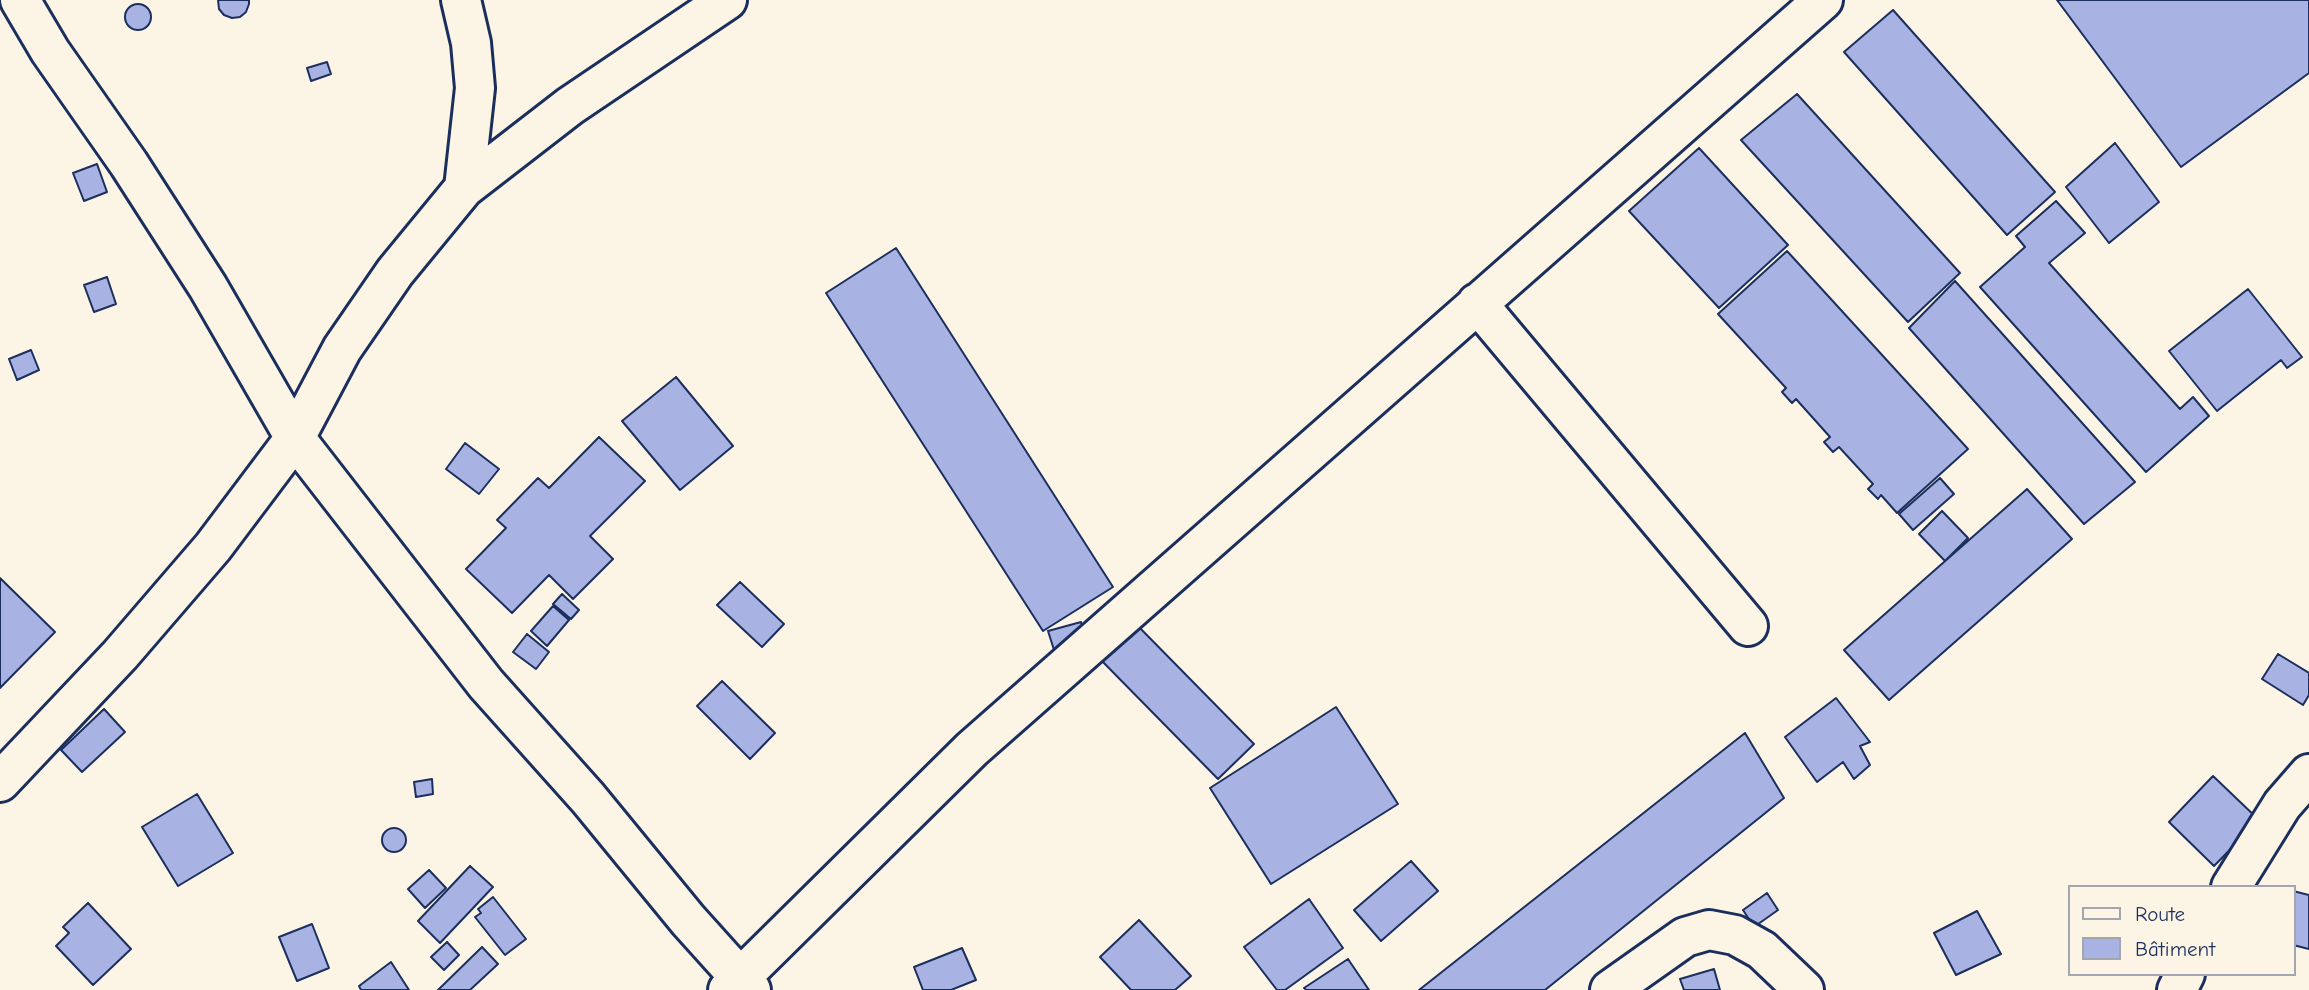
<!DOCTYPE html>
<meta charset="utf-8">
<style>
body{margin:0}
#map{position:relative;width:2309px;height:990px;overflow:hidden;background:#fcf5e5;font-family:"Comic Neue",sans-serif}
canvas{display:block}
.legend{position:absolute;left:2068px;top:885px;width:228px;height:91px;box-sizing:border-box;background:#fcf5e5;border:2px solid #a2a6af;margin:0;padding:9px 12px;list-style:none;font-size:21px;color:#1b2f5e}
.legend li{display:flex;align-items:center;gap:14px;height:35px}
.legend b{width:35px;border:2px solid #a2a6af}
</style>
<div id="map">
<canvas width="2309" height="990"></canvas>
<ul class="legend">
<li><b style="height:9px;background:#fcf5e5"></b>Route</li>
<li><b style="height:19px;background:#a9b3e3"></b>Bâtiment</li>
</ul>
</div>
<script>
const ctx = document.querySelector('canvas').getContext('2d');
ctx.lineJoin = 'round';
function fill(path, color) { ctx.fillStyle = color; ctx.fill(path, 'evenodd'); }
const shape = rows => new Path2D(rows.map(r => 'M' + r).join(''));
function stroke(path, color, width, dash) { ctx.strokeStyle = color; ctx.lineWidth = width; ctx.lineCap = dash ? 'butt' : 'round'; ctx.setLineDash(dash || []); ctx.stroke(path); }
const building = shape([
 [218,0,249,0,249,4,246,12,240,17,232,18,224,15,219,9,218,0],
 [2057,0,2309,0,2309,73,2181,167,2057,0],
 '125 17a13 13 0 1 1 26 0a13 13 0 1 1-26 0Z',
 [1893,10,2055,192,2007,235,1844,52,1893,10],
 [327,62,331,74,311,81,307,68,327,62],
 [1797,94,1960,273,1908,322,1741,140,1797,94],
 [2115,143,2159,202,2109,243,2066,187,2115,143],
 [1699,148,1788,245,1719,308,1629,211,1699,148],
 [97,164,107,192,84,201,73,173,97,164],
 [2056,201,2085,233,2049,263,2180,409,2193,397,2209,416,2146,472,1980,287,2025,247,2016,236,2056,201],
 [896,248,1113,587,1043,631,826,293,896,248],
 [1787,251,1968,449,1897,513,1881,495,1878,499,1868,489,1873,484,1839,447,1833,452,1824,442,1830,437,1796,399,1792,403,1782,392,1786,388,1718,314,1787,251],
 [107,277,116,304,94,312,84,285,107,277],
 [1955,281,2135,482,2084,524,1909,328,1955,281],
 [2248,289,2302,357,2287,368,2281,360,2217,411,2169,351,2248,289],
 [31,350,39,370,17,380,9,359,31,350],
 [676,377,733,446,680,490,622,421,676,377],
 [599,437,645,481,590,536,613,559,573,599,549,575,512,613,466,569,506,528,497,520,538,478,549,488,599,437],
 [465,443,499,469,479,494,446,469,465,443],
 [1940,478,1954,494,1913,530,1899,514,1940,478],
 [2027,489,2072,539,1889,700,1844,650,2027,489],
 [1942,511,1968,538,1945,561,1919,534,1942,511],
 [0,578,55,632,0,688,0,578],
 [740,582,784,624,762,647,717,605,740,582],
 [562,594,579,610,571,619,553,604,562,594],
 [553,606,569,620,547,646,531,631,553,606],
 [1081,622,1088,646,1055,653,1048,631,1081,622],
 [1135,623,1254,744,1218,779,1099,658,1135,623],
 [527,634,549,652,536,669,513,652,527,634],
 [2278,654,2309,673,2309,695,2303,705,2262,679,2278,654],
 [722,681,775,733,750,759,697,706,722,681],
 [1836,698,1870,742,1860,746,1870,765,1854,779,1843,762,1817,782,1785,737,1836,698],
 [1336,707,1398,804,1271,884,1210,788,1336,707],
 [104,709,125,732,82,772,61,750,104,709],
 [1745,733,1784,798,1545,990,1419,990,1745,733],
 [2213,776,2259,820,2214,866,2169,822,2213,776],
 [432,779,433,794,416,797,414,782,432,779],
 [197,794,233,853,178,886,142,827,197,794],
 '382 840a12 12 0 1 1 24 0a12 12 0 1 1-24 0Z',
 [1411,861,1438,891,1381,941,1354,910,1411,861],
 [470,866,493,887,440,943,418,921,470,866],
 [429,870,446,888,425,908,408,889,429,870],
 [2293,891,2309,895,2309,949,2293,945,2293,891],
 [1767,893,1778,910,1754,927,1743,910,1767,893],
 [493,897,526,939,505,955,475,917,481,913,478,909,493,897],
 [1309,899,1343,948,1285,990,1277,990,1244,947,1309,899],
 [88,903,131,949,93,985,56,946,69,933,63,927,88,903],
 [1977,911,2001,954,1956,975,1934,933,1977,911],
 [1139,920,1191,976,1175,990,1131,990,1100,957,1139,920],
 [312,924,329,968,297,981,279,937,312,924],
 [447,942,459,955,444,970,431,957,447,942],
 [482,947,498,964,470,990,438,990,482,947],
 [962,948,976,980,951,990,923,990,914,967,962,948],
 [1348,959,1369,990,1306,990,1304,988,1348,959],
 [391,962,409,990,361,990,359,986,391,962],
 [1714,969,1720,990,1684,990,1680,979,1714,969]
]);
fill(building, '#a9b3e3');
stroke(building, '#1b2f5e', 2);
const minor = shape([
 [20,0,50,51,129,164,208,287,295,438,486,684,588,798,688,920,751,990],
 [464,188,570,106,727,0],
 [1477,303,1748,626],
 [0,782,120,655,213,547,295,438,342,349,395,272,464,188,475,88,471,43,461,0],
 [2231,887,2282,805,2309,774],
 [728,990,972,749,1823,0],
 [1610,990,1685,937,1709,930,1735,935,1762,950,1804,990],
 [2177,990,2185,974]
]);
stroke(minor, '#1b2f5e', 44);
stroke(minor, '#fcf5e5', 38);
</script>
